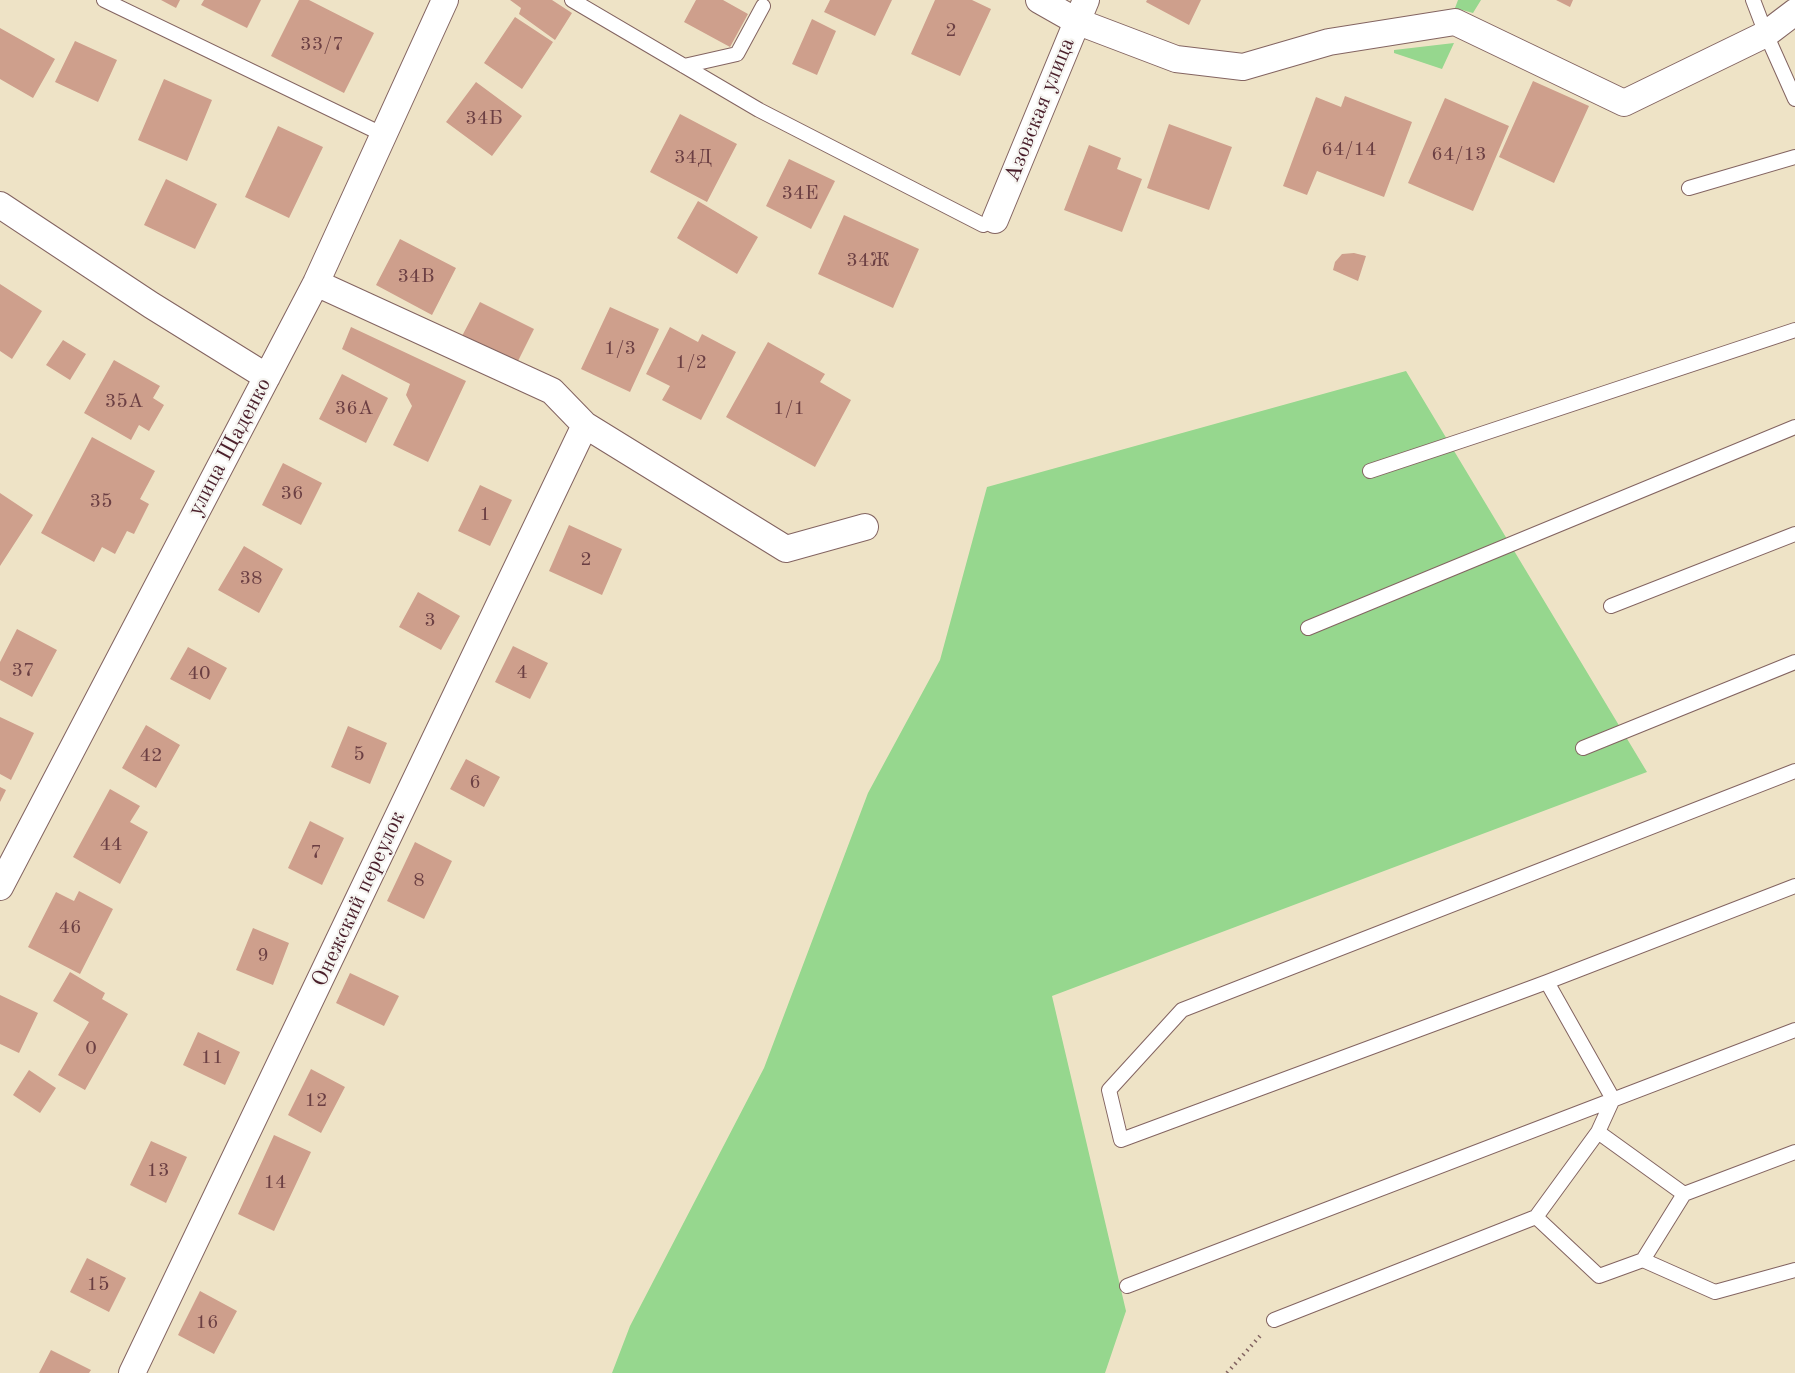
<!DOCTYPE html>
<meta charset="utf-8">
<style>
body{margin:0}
canvas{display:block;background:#eee3c6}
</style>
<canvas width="1795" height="1373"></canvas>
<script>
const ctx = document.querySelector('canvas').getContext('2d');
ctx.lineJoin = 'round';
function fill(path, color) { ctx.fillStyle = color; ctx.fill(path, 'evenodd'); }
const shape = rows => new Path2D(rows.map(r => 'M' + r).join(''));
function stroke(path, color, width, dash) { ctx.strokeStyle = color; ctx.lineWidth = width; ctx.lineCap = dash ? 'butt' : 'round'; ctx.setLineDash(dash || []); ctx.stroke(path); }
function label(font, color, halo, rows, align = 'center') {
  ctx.font = font + ' "Old Standard TT",serif'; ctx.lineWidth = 4.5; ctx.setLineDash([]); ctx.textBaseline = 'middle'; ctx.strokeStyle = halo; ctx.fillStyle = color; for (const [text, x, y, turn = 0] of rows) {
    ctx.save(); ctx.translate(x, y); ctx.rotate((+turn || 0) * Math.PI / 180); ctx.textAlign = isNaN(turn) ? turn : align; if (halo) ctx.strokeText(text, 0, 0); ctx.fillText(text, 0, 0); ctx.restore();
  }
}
fill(shape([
 [1458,0,1481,0,1473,13,1455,8],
 [1454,43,1442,69,1394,53,1394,50],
 [1406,371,1647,772,1052,996,1126,1311,1105,1373,612,1373,630,1326,764,1068,868,793,940,660,987,487]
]), '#96d78e');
fill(shape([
 [161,0,180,0,176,8],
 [204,0,261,0,247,28,201,5],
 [299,0,309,0,374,33,344,93,271,56],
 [510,0,552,0,572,13,555,40,519,14,521,8],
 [696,0,723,0,748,14,730,47,684,22],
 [830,0,892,0,875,36,824,12],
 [935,0,972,0,991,9,960,76,911,54],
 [1147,0,1201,0,1189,25,1146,2],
 [1556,0,1573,0,1570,7],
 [515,17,553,42,522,89,484,63],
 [812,19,836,31,817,75,792,64],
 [0,28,55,59,33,98,0,79],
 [75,41,117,60,98,102,55,82],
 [164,79,212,100,187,161,138,140],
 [1533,81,1589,106,1554,183,1499,157],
 [476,82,522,116,492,156,446,122],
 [1345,96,1412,122,1384,197,1317,171,1307,195,1283,186,1316,97,1341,107],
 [1445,98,1509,126,1473,211,1408,183],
 [680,114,737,144,707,202,650,172],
 [1169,124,1232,147,1209,210,1147,188],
 [278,126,323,147,289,218,245,197],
 [1089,145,1121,158,1117,169,1142,179,1122,232,1064,210],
 [789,159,835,181,811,229,766,206],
 [166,179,217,204,195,249,144,225],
 [698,201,758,237,737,274,677,238],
 [844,215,919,249,893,308,818,274],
 [400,239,456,268,432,315,376,285],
 [1354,253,1366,256,1358,281,1333,270,1335,262,1342,254],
 [0,284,42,311,12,359,0,351],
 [480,302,534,329,517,363,462,336],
 [610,307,659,329,630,392,581,369],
 [351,327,466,381,428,462,393,445,412,406,406,395,410,384,342,349],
 [670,327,698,342,702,334,736,352,701,420,662,400,670,386,646,374],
 [63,340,86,354,70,380,46,365],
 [768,342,825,374,820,382,851,400,815,467,726,417],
 [114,360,160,386,153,398,164,405,149,431,139,425,131,440,84,413],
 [342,374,388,398,366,443,319,419],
 [92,437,155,471,140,499,149,504,134,534,127,531,115,554,102,547,94,562,41,533],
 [283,463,322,483,301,525,262,505],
 [480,485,512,500,490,546,458,531],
 [0,493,33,515,0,566],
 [569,525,622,549,602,595,549,571],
 [244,546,283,569,259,613,218,590],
 [418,592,460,616,441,650,399,627],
 [17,629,57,650,32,697,0,680,0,662],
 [513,646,548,663,530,699,495,682],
 [188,647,227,668,210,700,170,679],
 [0,717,34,733,11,780,0,774],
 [146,725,180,745,156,788,122,768],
 [348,726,387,743,370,784,331,767],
 [466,759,500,777,484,807,450,789],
 [0,787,6,790,0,802],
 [110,789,140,806,130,822,148,832,120,884,73,857],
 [310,821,344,838,322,885,288,868],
 [415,842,452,861,424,919,387,901],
 [79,891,113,909,80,974,28,947,56,892,74,901],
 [253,928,289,943,273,985,236,970],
 [70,972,105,993,102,999,128,1014,85,1090,58,1075,89,1022,53,1001],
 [350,973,399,996,384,1026,336,1003],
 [0,995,38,1013,19,1053,0,1044],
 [198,1032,240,1052,225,1085,183,1065],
 [311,1069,345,1087,321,1133,288,1115],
 [29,1070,56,1088,40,1113,13,1095],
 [274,1135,311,1152,274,1231,238,1214],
 [151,1141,187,1157,166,1203,130,1185],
 [87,1258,126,1278,109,1312,70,1292],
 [200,1291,237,1311,214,1354,178,1335],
 [51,1350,91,1370,89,1373,39,1373]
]), '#ce9f8c');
const lane = shape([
 [104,0,384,135],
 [572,0,759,110,983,225,995,220],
 [1753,0,1766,34,1795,99],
 [684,66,737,54,763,6],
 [1689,188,1795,157],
 [1370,471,1795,330],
 [1611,606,1795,534],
 [1308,628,1795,427],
 [1583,748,1795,662],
 [1795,771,1182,1010,1109,1090,1121,1140,1547,982,1795,886],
 [1547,982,1613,1099,1598,1132],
 [1536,1217,1599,1276,1643,1260,1684,1194],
 [1643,1260,1715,1292,1795,1270],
 [1127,1286,1795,1030],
 [1274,1320,1536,1217,1598,1132,1684,1194,1795,1152]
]);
const street = shape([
 [1039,0,1076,21,1176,59,1243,67,1329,42,1455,22,1624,103,1766,34,1795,12],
 [0,205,151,305,267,377],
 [995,220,1086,0],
 [316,283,552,391,585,425,786,549,865,527],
 [0,887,316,283,445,0],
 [132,1373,585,425]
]);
stroke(lane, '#836461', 16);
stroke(street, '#836461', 28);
stroke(shape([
 [1227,1373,1260,1336]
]), '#836461', 4, [1.5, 4.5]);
stroke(lane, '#fff', 14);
stroke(street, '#fff', 26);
label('20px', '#6b3f43', null, [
 ["2",951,31],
 ["33/7",322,45],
 ["34Б",484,119],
 ["64/14",1349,150],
 ["64/13",1459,155],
 ["34Д",693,158],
 ["34Е",800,194],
 ["34Ж",868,261],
 ["34В",416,277],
 ["1/3",620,349],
 ["1/2",691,363],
 ["35А",124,402],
 ["36А",354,409],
 ["1/1",789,409],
 ["36",292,494],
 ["35",101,502],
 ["1",485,515],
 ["2",586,560],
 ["38",251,579],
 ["3",430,621],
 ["37",23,671],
 ["4",522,673],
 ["40",199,674],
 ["5",359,755],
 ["42",151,756],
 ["6",475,783],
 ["44",111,845],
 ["7",316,853],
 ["8",419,881],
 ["46",70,928],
 ["9",263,956],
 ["0",91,1049],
 ["11",212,1058],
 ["12",316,1101],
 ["13",158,1171],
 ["14",275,1183],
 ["15",98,1285],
 ["16",207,1323]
]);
label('22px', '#4a1f2b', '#f6f6f2', [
 ["Азовская улица",1040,110,-68],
 ["улица Щаденко",230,447,-62],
 ["Онежский переулок",359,899,-65]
]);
</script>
